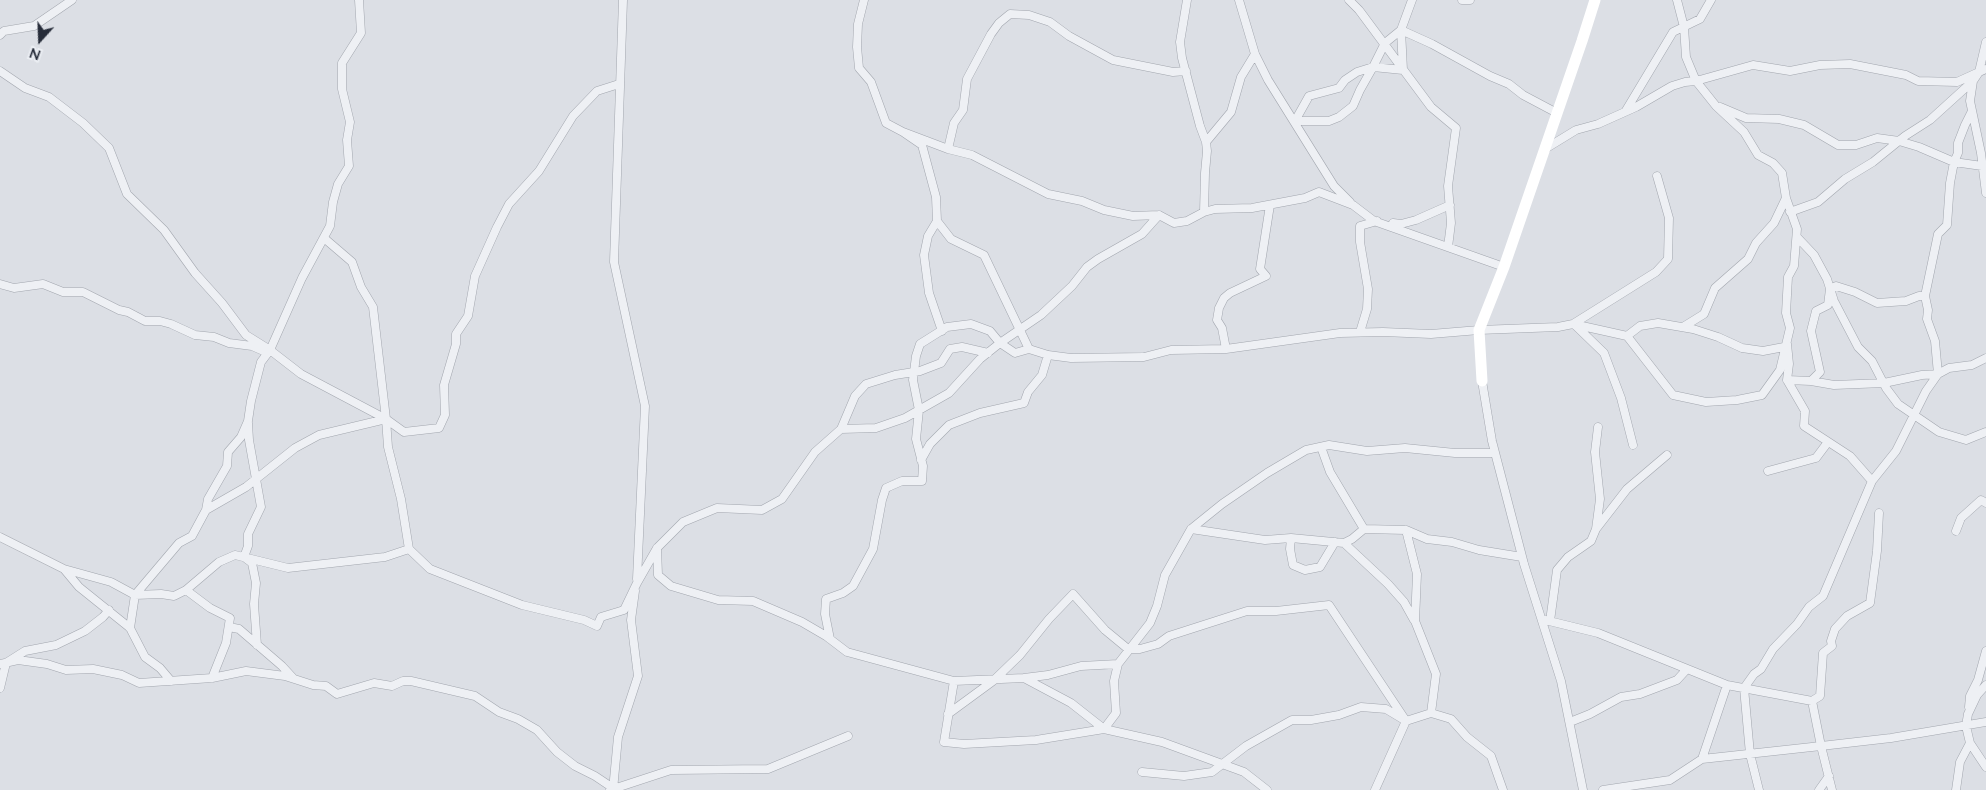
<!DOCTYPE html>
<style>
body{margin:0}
#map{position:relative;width:1986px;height:790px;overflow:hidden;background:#dcdfe5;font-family:Lato,sans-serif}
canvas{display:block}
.north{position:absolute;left:15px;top:15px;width:50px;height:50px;-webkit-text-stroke:4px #ebeef3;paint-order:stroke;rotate:200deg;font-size:14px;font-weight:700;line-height:20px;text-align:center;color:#272d3a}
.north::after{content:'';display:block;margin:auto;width:18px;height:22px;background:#272d3a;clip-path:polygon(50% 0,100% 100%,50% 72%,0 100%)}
</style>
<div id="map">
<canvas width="1986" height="790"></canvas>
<div class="north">N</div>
</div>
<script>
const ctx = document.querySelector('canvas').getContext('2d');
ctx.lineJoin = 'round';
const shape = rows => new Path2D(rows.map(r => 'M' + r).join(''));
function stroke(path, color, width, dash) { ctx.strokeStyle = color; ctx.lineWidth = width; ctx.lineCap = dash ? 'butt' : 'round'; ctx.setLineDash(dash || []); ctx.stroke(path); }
const minor = shape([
 [623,0,614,262,645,406,637,579],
 [864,0,858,24,857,47,859,68,871,82,886,123,903,132],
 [1187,0,1180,42,1182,58,1200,126,1206,142,1207,151,1205,173,1204,212,1215,209,1252,208,1305,198,1319,192,1353,205,1374,221,1504,267],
 [1239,0,1255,54,1268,80,1334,186,1350,202],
 [1349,0,1359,10,1431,107,1456,128,1448,186,1451,223,1448,247],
 [1412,0,1401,30,1385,43,1373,67,1360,90,1353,106,1339,117,1329,121,1295,121,1309,96,1339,88,1345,80,1357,72,1373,67,1403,70,1401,30,1432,44,1490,76,1509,84,1523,95,1557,113],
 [1462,0,1470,0],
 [1677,0,1684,27,1686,57,1696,81,1753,65,1790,71,1820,65,1850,64,1906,75,1918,81,1957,82,1979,72,1986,42],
 [0,35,4,31,34,26,72,0],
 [0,71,25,88,49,97,83,123,109,148,127,194,164,230,195,273,222,303,246,335,270,350,301,374,386,419,388,447,401,499,409,549,430,569,522,605,584,620,597,626,601,617,624,610,637,583,657,548,683,522,717,508,762,510,782,499,815,452,841,429,876,428,905,418,949,393,980,359,1000,343,1015,353,1029,349,1048,355,1071,358,1144,357,1171,350,1226,349,1340,333,1383,332,1431,334,1479,330,1558,327,1573,324,1656,272,1668,259,1669,218,1657,176],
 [1973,81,1970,101,1981,153,1986,193],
 [1720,107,1746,118,1779,119,1804,125,1838,145,1856,145,1877,138,1899,141,1919,147,1954,162,1982,166,1986,169],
 [1625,112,1673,32,1700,19,1711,0],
 [1206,142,1231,112,1241,77,1255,54],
 [948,149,954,123,963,110,967,79,991,34,999,23,1010,14,1029,15,1050,22,1069,36,1113,60,1173,72,1186,71],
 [1545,149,1576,130,1598,124,1636,107,1672,86,1685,82,1696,81,1716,106,1744,132,1758,155,1773,163,1782,173,1786,198,1797,229,1794,266,1788,277,1786,313,1790,328,1780,370,1762,395,1737,400,1706,402,1673,395,1627,336,1573,324],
 [1790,212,1818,202,1845,179,1873,162,1905,136,1930,120,1973,81,1979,72,1986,69],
 [937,221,928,236,924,255,929,293,942,331],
 [1393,223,1401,224,1416,220,1450,205],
 [1797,237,1814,255,1827,279,1834,301,1858,347,1872,361,1886,388,1898,404,1939,432,1966,440,1986,432],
 [324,238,352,262,361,287,373,307,386,419,404,432,439,428,445,415,444,385,456,344,456,334,468,316,475,276,497,227,509,204,539,171,573,116,597,91,619,84],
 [0,284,14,288,43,284,63,292,83,292,119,310,128,312,145,321,160,321,171,324,195,335,214,337,229,343,252,346,268,353],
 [1925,296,1938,234,1947,225,1950,183,1954,162,1958,153,1958,143,1965,125,1972,111],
 [1575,325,1604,353,1621,398,1633,445],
 [1683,327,1704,314,1715,288,1748,259,1756,243,1774,223,1786,198],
 [1360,332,1367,309,1368,289,1360,242,1360,226,1377,221],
 [1627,336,1640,326,1658,323,1693,329,1718,337,1742,348,1763,351,1784,347],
 [1029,349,984,255,951,239,937,221,936,197,922,145,903,132,948,149,972,155,1048,194,1082,201,1104,210,1133,216,1159,215,1174,223,1187,221,1204,212],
 [1226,349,1222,328,1217,320,1219,308,1224,298,1230,293,1266,276,1260,269,1270,205],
 [1787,380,1789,364,1787,344],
 [1482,381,1492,441,1524,564,1561,681,1583,790],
 [1811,381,1834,385,1884,383,1922,375,1938,374,1935,341,1927,319,1928,310,1925,296,1919,296,1906,301,1877,303,1855,292,1836,286,1830,289,1828,305,1816,311,1811,331,1820,372,1811,381,1787,380,1805,411,1804,426,1850,456,1872,481],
 [248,423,249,440,261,507,248,534,248,546,244,557,252,563,256,583,254,604,257,645],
 [841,429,855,396,866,384,895,375,920,371,941,363,950,349,962,347,988,353],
 [1321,447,1330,472,1364,529],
 [921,460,930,444,949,425,980,413,1024,403,1028,392,1042,375,1048,355],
 [1768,471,1816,458,1828,442],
 [206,510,246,487,295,448,319,435,386,419],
 [1191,529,1265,540,1291,538,1344,543,1352,539,1364,529,1406,530,1417,574,1415,621,1436,674,1431,713,1451,719,1467,737,1491,756,1503,790],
 [1596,529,1627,489,1667,455],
 [1406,530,1427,539,1452,542,1479,550,1522,557],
 [1956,531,1961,518,1981,500,1986,503],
 [0,537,64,569,79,587,130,628,145,657,160,668,171,681],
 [1291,538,1290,549,1293,565,1305,570,1320,567,1335,542],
 [1344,543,1388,584,1404,602,1414,620],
 [657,548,658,575,671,586,718,600,753,601,802,622,826,636,847,652,954,681,944,742,964,744,1036,740,1104,729,1162,742,1244,772,1267,790],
 [64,569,111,582,135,595,161,594,174,596,186,590,210,608,230,618,226,643,212,678],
 [186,590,219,562,235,555,288,568,385,557,409,549],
 [1545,620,1598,633,1727,685],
 [1550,621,1557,570,1568,557,1591,541,1596,529,1600,499,1595,452,1598,427],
 [229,627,239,629,282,666,293,678],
 [130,628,135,595,179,543,192,536,206,510,208,499,227,466,228,452,241,437,248,421,251,401,261,362,270,350,302,278,330,226,333,202,338,184,349,166,347,140,350,122,342,89,342,63,361,33,359,0],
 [830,639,825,614,826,599,843,593,853,586,873,549,882,500,886,488,902,481,922,481,923,466,916,439,919,410,913,380,916,356,920,344,947,327,971,324,990,331,1000,343,1041,315,1072,286,1087,267,1098,259,1142,234,1159,215],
 [0,664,18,660,47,664,66,670,93,669,122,675,139,683,212,678,246,671,285,676,313,685,326,686,337,694,374,683,392,686,403,681,411,681,475,696,499,712,518,719,537,730,557,752,575,766,595,776,613,788],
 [1024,678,1048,675,1081,666,1118,664],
 [954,681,1024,678,1071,703,1104,729,1116,713,1114,681,1118,664,1150,623,1157,606,1165,575,1191,529,1222,504,1267,473,1306,450,1329,445,1367,451,1405,448,1455,453,1495,453],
 [0,688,6,663,25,651,56,645,85,631,103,617,109,610],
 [1812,701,1820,696,1823,653,1832,646,1831,641,1835,629,1847,616,1870,603,1877,551,1879,513],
 [1969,707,1970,696,1978,680,1986,651],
 [948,714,993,681,1020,655,1049,619,1073,594,1105,630,1128,649,1140,649,1158,644,1169,636,1247,611,1276,611,1329,605,1406,721,1375,790],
 [1570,722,1590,714,1621,697,1640,694,1677,680,1687,669],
 [1970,743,1986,767],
 [1702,759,1821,746,1832,790],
 [1142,772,1184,776,1212,772,1246,746,1292,720,1311,720,1339,715,1361,707,1386,709,1406,721,1431,713],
 [610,790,671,770,768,769,848,736],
 [613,790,618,737,638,676,631,620,635,591],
 [1603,790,1670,780,1702,759,1727,685,1812,701,1821,746,1891,738,1986,722],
 [1759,790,1750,754,1744,688,1754,674,1761,669,1773,649,1797,624,1809,607,1823,596,1872,481,1896,451,1926,391,1938,374,1949,368,1972,365,1986,358],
 [1819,790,1829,776],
 [1956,790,1960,762,1970,743,1966,726,1968,714,1977,695,1986,685]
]);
stroke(minor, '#a2a6ae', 9);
stroke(minor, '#eef0f4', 8);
stroke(shape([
 [1482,381,1479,330,1504,267,1582,41,1595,0]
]), '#fff', 11);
</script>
